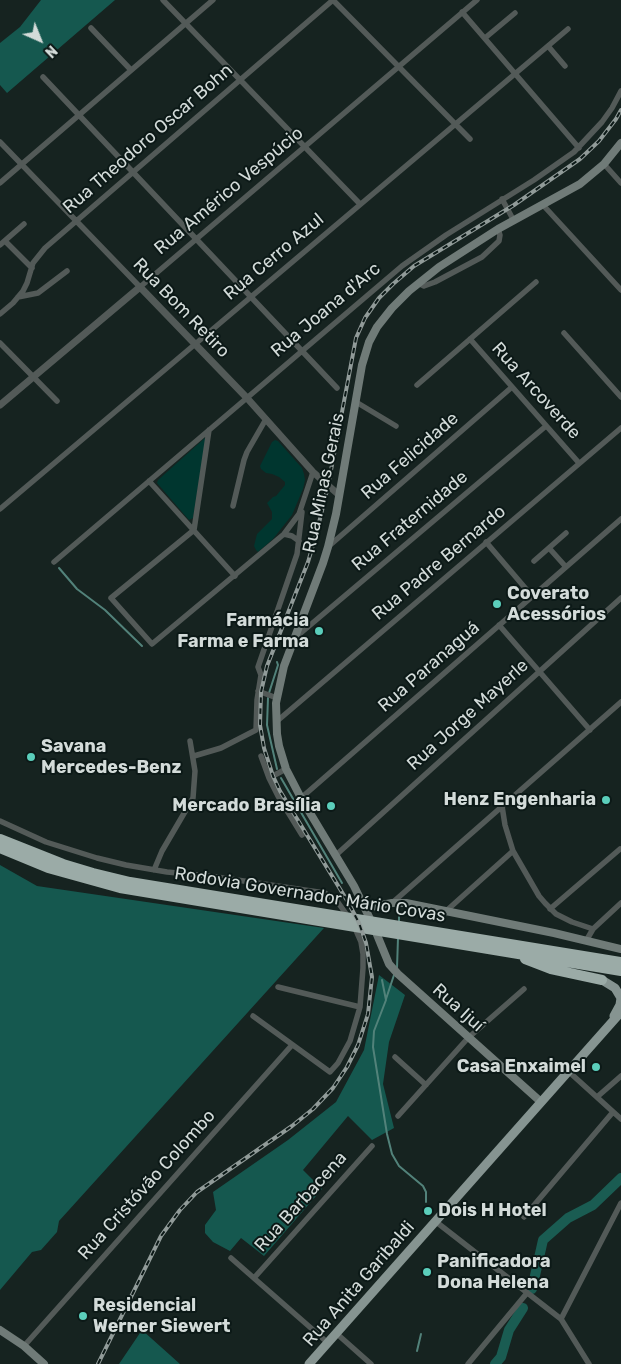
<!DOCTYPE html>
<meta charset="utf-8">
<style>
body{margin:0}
#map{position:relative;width:621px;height:1364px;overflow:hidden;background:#162320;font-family:Rubik,sans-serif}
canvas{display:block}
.north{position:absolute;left:15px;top:15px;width:50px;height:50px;-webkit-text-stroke:4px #0c1917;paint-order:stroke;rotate:136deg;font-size:14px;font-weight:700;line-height:20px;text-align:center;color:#d3dbd9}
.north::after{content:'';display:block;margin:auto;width:18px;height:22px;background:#d3dbd9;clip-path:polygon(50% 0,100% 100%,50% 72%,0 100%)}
</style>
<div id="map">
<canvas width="621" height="1364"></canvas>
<div class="north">N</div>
</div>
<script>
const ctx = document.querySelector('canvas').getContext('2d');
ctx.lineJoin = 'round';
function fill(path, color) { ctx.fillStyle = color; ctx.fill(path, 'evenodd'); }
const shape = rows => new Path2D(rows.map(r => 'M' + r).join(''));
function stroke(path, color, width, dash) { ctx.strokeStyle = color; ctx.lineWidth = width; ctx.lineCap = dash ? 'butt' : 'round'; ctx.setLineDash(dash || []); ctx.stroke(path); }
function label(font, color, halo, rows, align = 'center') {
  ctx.font = font + ' Rubik,sans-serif'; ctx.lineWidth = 4; ctx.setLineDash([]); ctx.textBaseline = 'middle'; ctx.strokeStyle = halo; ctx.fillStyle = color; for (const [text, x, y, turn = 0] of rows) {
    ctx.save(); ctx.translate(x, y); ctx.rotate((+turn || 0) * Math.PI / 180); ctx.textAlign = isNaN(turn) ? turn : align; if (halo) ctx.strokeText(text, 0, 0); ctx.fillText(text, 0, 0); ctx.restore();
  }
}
fill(shape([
 [206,437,193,518,189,520,157,483,158,480],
 [275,440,278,441,302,468,304,474,305,480,303,489,292,515,273,539,258,552,256,550,254,546,257,534,272,519,272,512,267,503,273,497,276,496,285,485,285,482,279,477,272,474,266,473,261,469,260,466,272,442]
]), '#00362f');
fill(shape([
 [41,0,115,0,7,93,0,85,0,43,20,27],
 [0,865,37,886,324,928,59,1221,57,1232,41,1250,32,1252,0,1290],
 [379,975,405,995,389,1042,383,1084,394,1128,372,1140,348,1116,303,1170,322,1189,264,1256,241,1238,230,1251,213,1242,205,1233,205,1225,216,1210,213,1192,288,1140,336,1102,364,1050],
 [142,1330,180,1364,119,1364]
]), '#15584f');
stroke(shape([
 [59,568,77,589,105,610,142,646],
 [269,693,278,665,277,662],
 [268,698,267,725,277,769],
 [281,778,342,883],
 [399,923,399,913],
 [397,968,398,938],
 [382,980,386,1000,374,1031,373,1047,387,1134,392,1154,399,1166,423,1186,426,1192,426,1202],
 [386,999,394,975],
 [417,1351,421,1334]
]), '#52827a', 2);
stroke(shape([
 [532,1289,543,1240,568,1218,593,1205,621,1178],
 [495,1364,501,1357,509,1330,523,1308]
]), '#1a5c52', 10);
stroke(shape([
 [163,0,360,204],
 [333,0,470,139],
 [462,12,579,148],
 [91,28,131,70],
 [485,38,515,13],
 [548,46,565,66],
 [43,77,337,388],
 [0,142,140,287,477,0],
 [604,164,621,183],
 [0,183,213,0],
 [502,199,514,221],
 [543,205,621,290],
 [5,241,32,268],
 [0,245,24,224],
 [418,283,424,286,435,282,482,257,499,241,500,235,498,229],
 [18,297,38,293,67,271],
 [0,314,13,303,23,291,27,283,33,263,45,248,333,0],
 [564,333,621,397],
 [470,339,579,463],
 [0,343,57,401],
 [417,385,536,282],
 [356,402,396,426],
 [209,430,194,530,111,598,152,644,284,534,299,514,313,472],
 [149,481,235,576],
 [233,506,244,460,247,452,266,419],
 [0,509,568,29],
 [284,534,292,536,299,541],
 [486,542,532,596],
 [329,546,512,387],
 [549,548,566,567],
 [534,561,566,533],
 [54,562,402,266,446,235,534,180,574,152,602,122,612,108,621,91],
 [499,625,590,730],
 [296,637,546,426],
 [258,691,277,698],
 [276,722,621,428],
 [194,756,221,748,256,730,257,700,261,675,258,667,297,554,302,512],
 [261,756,269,778,278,796,302,835],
 [269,778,286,769],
 [301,798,621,519],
 [502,806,505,825,513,851,539,896,545,903,556,914,572,922,593,929],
 [0,821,46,842,97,858,126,865,167,872,210,876,325,893,337,901,349,918],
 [336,855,621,598],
 [154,870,162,851,193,798,195,771,190,741],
 [392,903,621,702],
 [550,909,620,849],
 [445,912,513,851],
 [586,941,593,929,621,903],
 [278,987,360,1007],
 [253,1016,330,1072,338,1063,350,1041,360,1007,363,968,363,954,361,942,354,926],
 [395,1057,426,1085],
 [568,1071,621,1119],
 [597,1097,621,1076],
 [398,1116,468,1038,524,989],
 [524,1217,613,1112],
 [435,1221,561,1319,589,1364],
 [231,1258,328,1343],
 [254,1278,372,1146],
 [561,1319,621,1203],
 [336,1333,371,1364],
 [24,1346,292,1045],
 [468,1364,527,1293]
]), '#535a58', 5.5);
stroke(shape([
 [0,405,140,287,247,398,313,472,339,495]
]), '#535a58', 7);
stroke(shape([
 [365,908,392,903,406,903,554,933,621,949],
 [541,1102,398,974,389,964,373,925,354,886,301,798,286,769,279,746,277,734,276,703,284,666,323,563,328,547,336,514,362,365,369,342,377,327,392,308,409,291,439,267,498,229,580,184,604,164,621,143],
 [0,1330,24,1346,44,1364]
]), '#707b78', 8);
stroke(shape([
 [602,980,615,988,621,998],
 [614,1016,620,1005,621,998],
 [309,1364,621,1012]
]), '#869491', 9);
stroke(shape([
 [0,839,63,864,93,873,130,882,621,962],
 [0,848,48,868,120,888,621,971],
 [525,959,551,969,602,980]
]), '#9baba7', 10);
const rail = shape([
 [98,1364,161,1236,180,1210,197,1192,292,1126,313,1109,333,1088,347,1067,358,1045,368,1014,372,977,366,943,359,923,348,902,280,791,273,776,264,748,260,725,261,692,267,666,308,562,316,535,328,486,356,338,365,318,379,298,393,284,414,266,514,205,580,159,599,141,616,119,621,110]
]);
stroke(rail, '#919b99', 4);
stroke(rail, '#0c1917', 2, [5.5]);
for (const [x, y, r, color] of [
 [497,604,5,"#5bcebb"],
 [319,631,5,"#5bcebb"],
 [31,757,5,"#5bcebb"],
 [606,800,5,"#5bcebb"],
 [331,806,5,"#5bcebb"],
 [596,1067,5,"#5bcebb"],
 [428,1211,5,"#5bcebb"],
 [427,1272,5,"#5bcebb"],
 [83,1316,5,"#5bcebb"]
]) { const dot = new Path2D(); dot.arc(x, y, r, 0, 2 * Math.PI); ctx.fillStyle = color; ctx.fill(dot); stroke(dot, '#0c1917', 2); }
label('18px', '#d3dbd9', '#0c1917', [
 ["Rua Theodoro Oscar Bohn",148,139,-41],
 ["Rua Américo Vespúcio",229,191,-40],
 ["Rua Cerro Azul",274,257,-40],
 ["Rua Bom Retiro",181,308,46],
 ["Rua Joana d'Arc",326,310,-40],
 ["Rua Arcoverde",536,391,48],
 ["Rua Felicidade",410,456,-41],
 ["Rua Minas Gerais",324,483,-78],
 ["Rua Fraternidade",410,521,-40],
 ["Rua Padre Bernardo",439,563,-40],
 ["Rua Paranaguá",429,667,-41],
 ["Rua Jorge Mayerle",468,715,-42],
 ["Rodovia Governador Mário Covas",310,895,9],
 ["Rua Ijuí",458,1008,42],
 ["Rua Cristóvão Colombo",147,1185,-48],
 ["Rua Barbacena",301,1202,-48],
 ["Rua Anita Garibaldi",359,1284,-49]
]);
label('bold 18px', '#d3dbd9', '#0c1917', [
 ["Coverato",507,594],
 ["Acessórios",507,615],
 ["Farmácia",309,621,"right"],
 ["Farma e Farma",309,642,"right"],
 ["Savana",41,747],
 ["Mercedes-Benz",41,768],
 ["Henz Engenharia",596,800,"right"],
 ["Mercado Brasília",321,806,"right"],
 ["Casa Enxaimel",586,1067,"right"],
 ["Dois H Hotel",438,1211],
 ["Panificadora",437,1262],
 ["Dona Helena",437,1283],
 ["Residencial",93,1306],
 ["Werner Siewert",93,1327]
], 'left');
</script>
